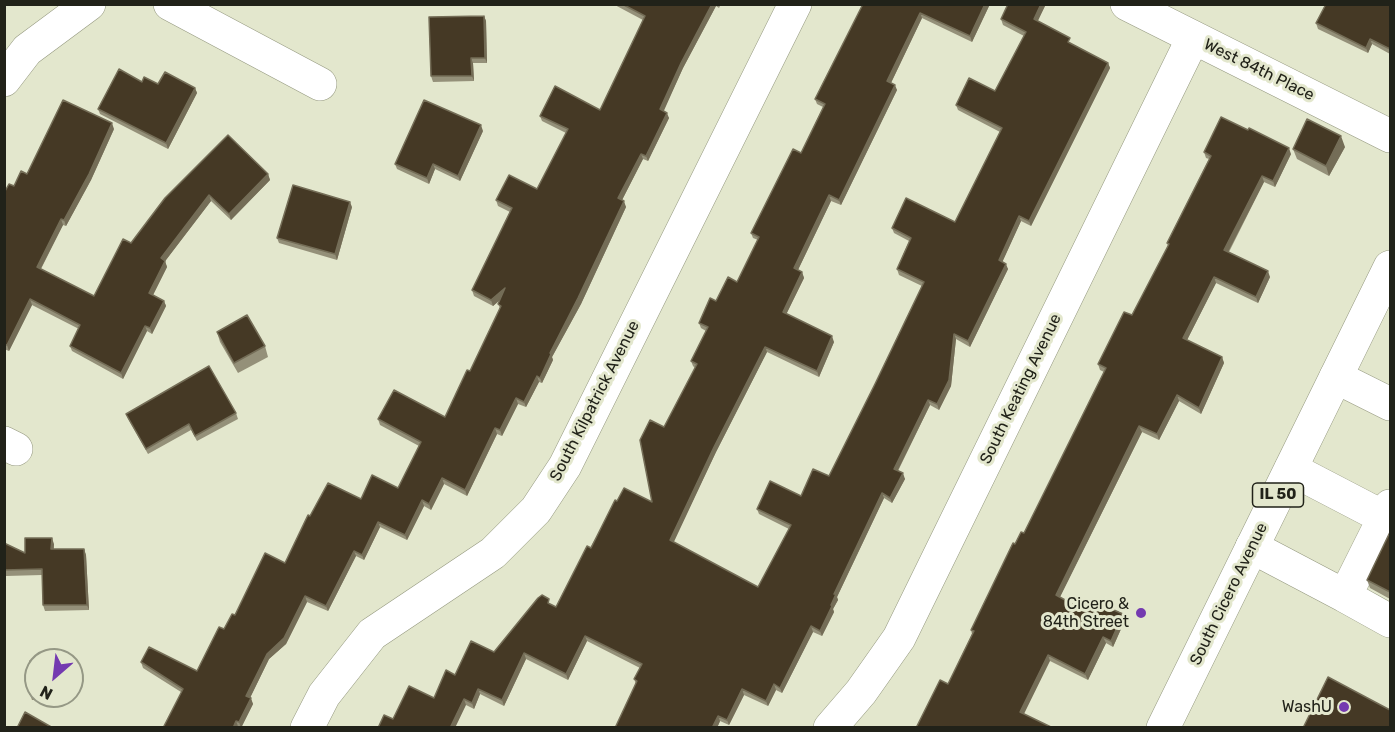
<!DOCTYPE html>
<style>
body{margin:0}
#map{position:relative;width:1395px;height:732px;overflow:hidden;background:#e3e7cd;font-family:Rubik,sans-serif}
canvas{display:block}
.frame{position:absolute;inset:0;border:6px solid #212219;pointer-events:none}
.north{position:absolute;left:24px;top:648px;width:60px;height:60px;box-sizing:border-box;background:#e3e7cd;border:2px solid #959885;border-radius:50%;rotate:208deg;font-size:16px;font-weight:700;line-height:24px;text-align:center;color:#212219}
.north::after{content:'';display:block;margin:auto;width:21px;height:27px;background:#743ab0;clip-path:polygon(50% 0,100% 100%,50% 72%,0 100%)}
</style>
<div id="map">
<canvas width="1395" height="732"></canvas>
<div class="frame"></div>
<div class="north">N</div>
</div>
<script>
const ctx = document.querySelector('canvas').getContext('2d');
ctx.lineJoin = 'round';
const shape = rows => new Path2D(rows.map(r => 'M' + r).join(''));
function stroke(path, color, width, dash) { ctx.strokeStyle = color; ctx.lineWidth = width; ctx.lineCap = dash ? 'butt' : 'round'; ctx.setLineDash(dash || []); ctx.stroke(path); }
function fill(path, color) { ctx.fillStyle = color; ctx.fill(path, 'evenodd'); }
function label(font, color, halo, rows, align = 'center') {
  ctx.font = font + ' Rubik,sans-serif'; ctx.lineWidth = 6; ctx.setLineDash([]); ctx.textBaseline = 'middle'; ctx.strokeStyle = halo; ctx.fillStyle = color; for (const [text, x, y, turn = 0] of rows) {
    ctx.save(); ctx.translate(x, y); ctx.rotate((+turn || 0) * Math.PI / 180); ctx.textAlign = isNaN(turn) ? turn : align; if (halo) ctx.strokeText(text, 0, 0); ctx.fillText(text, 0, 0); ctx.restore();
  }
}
const minor = shape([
 [170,4,320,84],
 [1127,4,1390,136],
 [4,80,27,50,89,4],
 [1336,377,1390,404],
 [4,443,16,449],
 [1291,469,1385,518],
 [1390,506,1345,596,1390,621],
 [1252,547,1345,596],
 [307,728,324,695,372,634,493,553,536,510,565,466,795,4],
 [830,728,861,692,899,638,1193,38]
]);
const major = shape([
 [1163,728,1390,267]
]);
stroke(minor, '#94987f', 34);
stroke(major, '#94987f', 34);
stroke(minor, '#fff', 33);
stroke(major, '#fff', 33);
fill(shape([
 [613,4,721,4,719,8,716,6,683,68,663,111,669,118,648,161,643,159,622,200,626,207,581,304,552,357,553,360,542,383,539,382,526,407,518,404,502,436,497,434,467,496,444,484,431,510,424,506,407,540,380,527,364,560,356,556,328,611,307,602,286,644,269,659,250,698,253,704,241,728,238,726,181,692,143,668,141,662,197,671,224,629,235,615,285,563,310,516,398,488,419,446,380,425,378,419,445,417,470,371,500,308,498,304,500,300,493,306,474,296,472,290,510,212,498,206,496,200,537,189,566,133,542,121,540,116,600,110,643,20],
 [863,4,990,4,972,42,922,18,891,83,897,90,841,205,831,201,798,270,802,272,804,278,786,314,834,342,819,377,767,352,716,452,673,542,758,587,789,529,759,514,757,509,801,496,829,476,875,384,922,286,899,275,897,269,909,241,894,233,892,228,955,222,1000,132,958,110,956,105,995,91,1024,36,1003,25,1001,19,1008,4,1044,4,1045,6,1037,21,1072,44,1108,63,1110,68,1031,226,1021,221,1002,262,1008,269,970,347,956,339,951,386,939,410,930,405,898,471,905,479,892,503,884,498,837,597,838,600,833,609,834,612,822,636,813,632,782,693,776,690,768,706,744,695,729,725,720,721,717,728,615,728,636,684,634,679,640,668,587,641,568,680,526,659,504,706,480,694,474,709,466,705,393,719,434,698,455,675,494,652,551,604,556,607,617,501,652,502,664,427,695,368,693,366,691,361,706,331,701,328,699,323,716,301,737,282,758,240,753,238,751,233,801,153,823,107,817,104,815,99],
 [1390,4,1390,54,1372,44,1368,53,1318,29,1316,23],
 [484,16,486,21,487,63,473,63,474,81,433,82,431,76],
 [142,82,158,84,195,88,197,93,168,149,100,114,98,109],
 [114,129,91,180,66,226,63,225,41,269,94,296,131,243,165,198,268,174,270,180,231,220,211,201,165,261,167,267,153,295,164,301,166,306,152,334,147,331,123,379,72,351,70,346,79,329,32,305,9,351,4,349,4,193,27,174],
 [483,131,460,181,435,169,429,184,397,169,395,164],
 [1345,147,1329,176,1297,159,1293,149],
 [1204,152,1291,154,1275,187,1264,182,1229,252,1270,277,1258,303,1216,283,1187,340,1222,357,1224,363,1201,414,1179,401,1159,440,1142,432,1060,597,1085,611,1125,620,1113,647,1106,643,1088,680,1050,661,948,684,972,634,971,630,1015,544,1024,533,1104,372,1100,370,1098,364,1132,315,1168,246,1167,243,1209,159,1206,158],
 [352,207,337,260,279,243,277,238],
 [217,332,265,346,268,357,238,373,220,342],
 [236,413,238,419,197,441,191,430,148,454,128,419,126,414],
 [1390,532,1390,599,1370,588,1367,580],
 [4,543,25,553,54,544,54,549,84,549,86,555,89,610,45,611,43,605,42,575,6,576,4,579],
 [36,661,36,696,64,696,64,700,32,700,30,694]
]), '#949079');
fill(shape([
 [712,4,715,4,716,6,683,68,662,115,660,109,681,63],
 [985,4,990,4,972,42,970,36],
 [1041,4,1044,4,1045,6,1036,25,1034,19],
 [920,13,922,18,889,87,887,81],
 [484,16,486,21,487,63,485,58],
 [1370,39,1372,44,1368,53,1366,48],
 [471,58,473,63,474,81,472,76],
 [1108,63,1110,68,1031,226,1029,221],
 [895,85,897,90,841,205,839,200],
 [195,88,197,93,168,149,166,143],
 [667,113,669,118,648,161,646,156],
 [112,123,114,129,91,180,66,226,64,220],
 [481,125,483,131,460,181,458,176],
 [1341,136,1345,147,1329,176,1326,166],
 [1289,148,1291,154,1275,187,1273,181],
 [641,154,643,159,620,204,618,198],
 [433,164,435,169,429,184,427,178],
 [268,174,270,180,231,220,229,214],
 [1262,176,1264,182,1226,256,1224,250],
 [209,195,211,201,163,264,161,258],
 [829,195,831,201,796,274,794,268],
 [624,201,626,207,581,304,552,357,553,360,542,383,540,378,550,353],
 [350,202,352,207,337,260,335,254],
 [1019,216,1021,221,1001,265,999,260],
 [61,219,63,225,39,272,37,267],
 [165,261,167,267,151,299,149,293],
 [1006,264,1008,269,970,347,968,341],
 [1268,271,1270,277,1258,303,1256,297],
 [802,272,804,278,785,317,783,312],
 [1214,277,1216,283,1185,344,1183,338],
 [505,288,507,294,493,306,491,300],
 [30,299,32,305,9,351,7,345],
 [164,301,166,306,152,334,150,328],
 [145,326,147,331,123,379,121,373],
 [954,334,956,339,951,386,939,410,937,404],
 [832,336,834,342,819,377,817,371],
 [765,347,767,352,716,452,672,546,670,540,714,447],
 [1222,357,1224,363,1201,414,1199,408],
 [537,376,539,382,526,407,524,402],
 [1177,395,1179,401,1159,440,1157,434],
 [516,398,518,404,502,436,500,430],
 [928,400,930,405,896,474,894,469],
 [1139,426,1142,432,1058,601,1056,595],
 [495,428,497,434,467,496,465,490],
 [903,473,905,479,892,503,890,498],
 [442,478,444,484,431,510,429,504],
 [882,493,884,498,837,597,838,600,833,609,834,612,822,636,820,631,831,605,834,594],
 [422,500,424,506,407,540,405,535],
 [378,522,380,527,364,560,362,555],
 [52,538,54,544,53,555,51,549],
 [84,549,86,555,89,610,87,605],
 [354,551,356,556,328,611,326,606],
 [305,596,307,602,286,644,269,659,248,702,246,696,267,654],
 [1123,614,1125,620,1113,647,1111,641],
 [811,626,813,632,782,693,780,688],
 [585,636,587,641,568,680,566,674],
 [1103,637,1106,643,1088,680,1085,674],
 [524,653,526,659,504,706,502,700],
 [1048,655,1050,661,1022,718,1020,712],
 [774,684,776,690,768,706,766,701],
 [478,689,480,694,474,709,472,703],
 [742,689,744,695,729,725,727,720],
 [251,698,253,704,241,728,239,722],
 [464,699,466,705,455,728,450,728],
 [718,716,720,721,717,728,712,728],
 [236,721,238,726,238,728,233,728]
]), '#746d57');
const building = shape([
 [622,4,712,4,681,63,660,109,667,113,646,156,641,154,618,198,624,201,578,298,550,353,551,354,540,378,537,376,524,402,516,398,500,430,495,428,465,490,442,478,429,504,422,500,405,535,378,522,362,555,354,551,326,606,305,596,284,638,267,654,246,696,251,698,239,722,236,721,233,728,163,728,183,689,141,662,149,647,197,671,219,627,224,629,232,614,235,615,265,553,285,563,308,515,310,516,328,483,361,499,372,475,398,488,421,442,378,419,394,390,445,417,467,370,470,371,501,306,498,304,505,288,491,300,472,290,512,208,496,200,509,175,537,189,568,129,540,116,555,86,600,110,645,16,622,4],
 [863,4,985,4,970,36,920,13,887,81,895,85,839,200,829,195,794,268,802,272,783,312,832,336,817,371,765,347,714,447,670,540,758,587,791,525,757,509,770,481,801,496,813,469,829,476,875,384,924,282,897,269,911,238,892,228,906,198,955,222,1002,128,956,105,969,78,995,91,1026,32,1001,19,1008,4,1041,4,1034,19,1070,38,1068,42,1108,63,1029,221,1019,216,999,260,1006,264,968,341,954,334,949,380,937,404,928,400,894,469,903,473,890,498,882,493,834,594,836,594,831,605,832,606,820,631,811,626,780,688,774,684,766,701,742,689,727,720,718,716,712,728,615,728,637,681,634,679,642,664,585,636,566,674,524,653,502,700,478,689,472,703,464,699,450,728,378,728,384,715,393,719,409,686,434,698,446,670,455,675,471,641,494,652,538,598,542,595,549,599,548,603,556,607,587,546,591,548,615,500,617,501,624,488,652,502,640,440,650,420,664,427,697,364,691,361,708,327,699,323,710,298,716,301,728,277,737,282,759,237,751,233,793,149,801,153,825,104,815,99,863,4],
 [1326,4,1390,4,1390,49,1370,39,1366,48,1316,23,1326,4],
 [484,16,485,58,471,58,472,76,431,76,429,17,484,16],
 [119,69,142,82,144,77,158,84,165,72,195,88,166,143,98,109,119,69],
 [63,100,112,123,89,174,64,220,61,219,37,267,94,296,123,239,131,243,165,198,228,135,268,174,229,214,209,195,161,258,165,261,149,293,164,301,150,328,145,326,121,373,70,346,80,325,30,299,7,345,4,344,4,193,9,184,14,186,21,171,27,174,63,100],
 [424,100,481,125,458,176,433,164,427,178,395,164,424,100],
 [1221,117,1248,130,1249,128,1289,148,1273,181,1262,176,1224,250,1268,271,1256,297,1214,277,1183,338,1222,357,1199,408,1177,395,1157,434,1139,426,1056,595,1085,611,1091,600,1123,614,1111,641,1103,637,1085,674,1048,655,1020,712,1053,728,916,728,940,680,948,684,974,631,971,630,1013,543,1015,544,1021,532,1024,533,1106,368,1098,364,1124,312,1132,315,1169,244,1167,243,1211,156,1204,152,1221,117],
 [1307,119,1341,136,1326,166,1293,149,1307,119],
 [293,185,350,202,335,254,277,238,293,185],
 [247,315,265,346,234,363,217,332,247,315],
 [209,366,236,413,195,436,189,424,146,449,126,414,209,366],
 [1390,532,1390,592,1367,580,1390,532],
 [25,538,52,538,51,549,84,549,87,605,43,605,42,569,4,570,4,543,25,553,25,538],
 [30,661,36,661,36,694,30,694,30,661],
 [1328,677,1390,710,1390,728,1303,728,1328,677],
 [25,712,53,728,17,728,25,712]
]);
fill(building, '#453925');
stroke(building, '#746d57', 1.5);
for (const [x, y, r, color] of [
 [1141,613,6,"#743ab0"],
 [1344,707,6,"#743ab0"]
]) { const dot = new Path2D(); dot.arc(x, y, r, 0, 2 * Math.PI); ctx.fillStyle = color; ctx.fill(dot); stroke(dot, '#e3e7cd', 2); }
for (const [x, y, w] of [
 [1278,495,51]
]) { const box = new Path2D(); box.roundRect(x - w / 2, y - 12, w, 24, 4.5); ctx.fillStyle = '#e3e7cd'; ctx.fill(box); stroke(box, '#212219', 1.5); }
label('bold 15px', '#212219', null, [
 ["IL 50",1278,495]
]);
label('16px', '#212219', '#e3e7cd', [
 ["West 84th Place",1259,70,26],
 ["South Keating Avenue",1021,389,-64],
 ["South Kilpatrick Avenue",595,401,-63],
 ["South Cicero Avenue",1229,594,-64]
]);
label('16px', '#212219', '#e3e7cd', [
 ["Cicero &",1129,604],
 ["84th Street",1129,622],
 ["WashU",1332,707]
], 'right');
</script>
